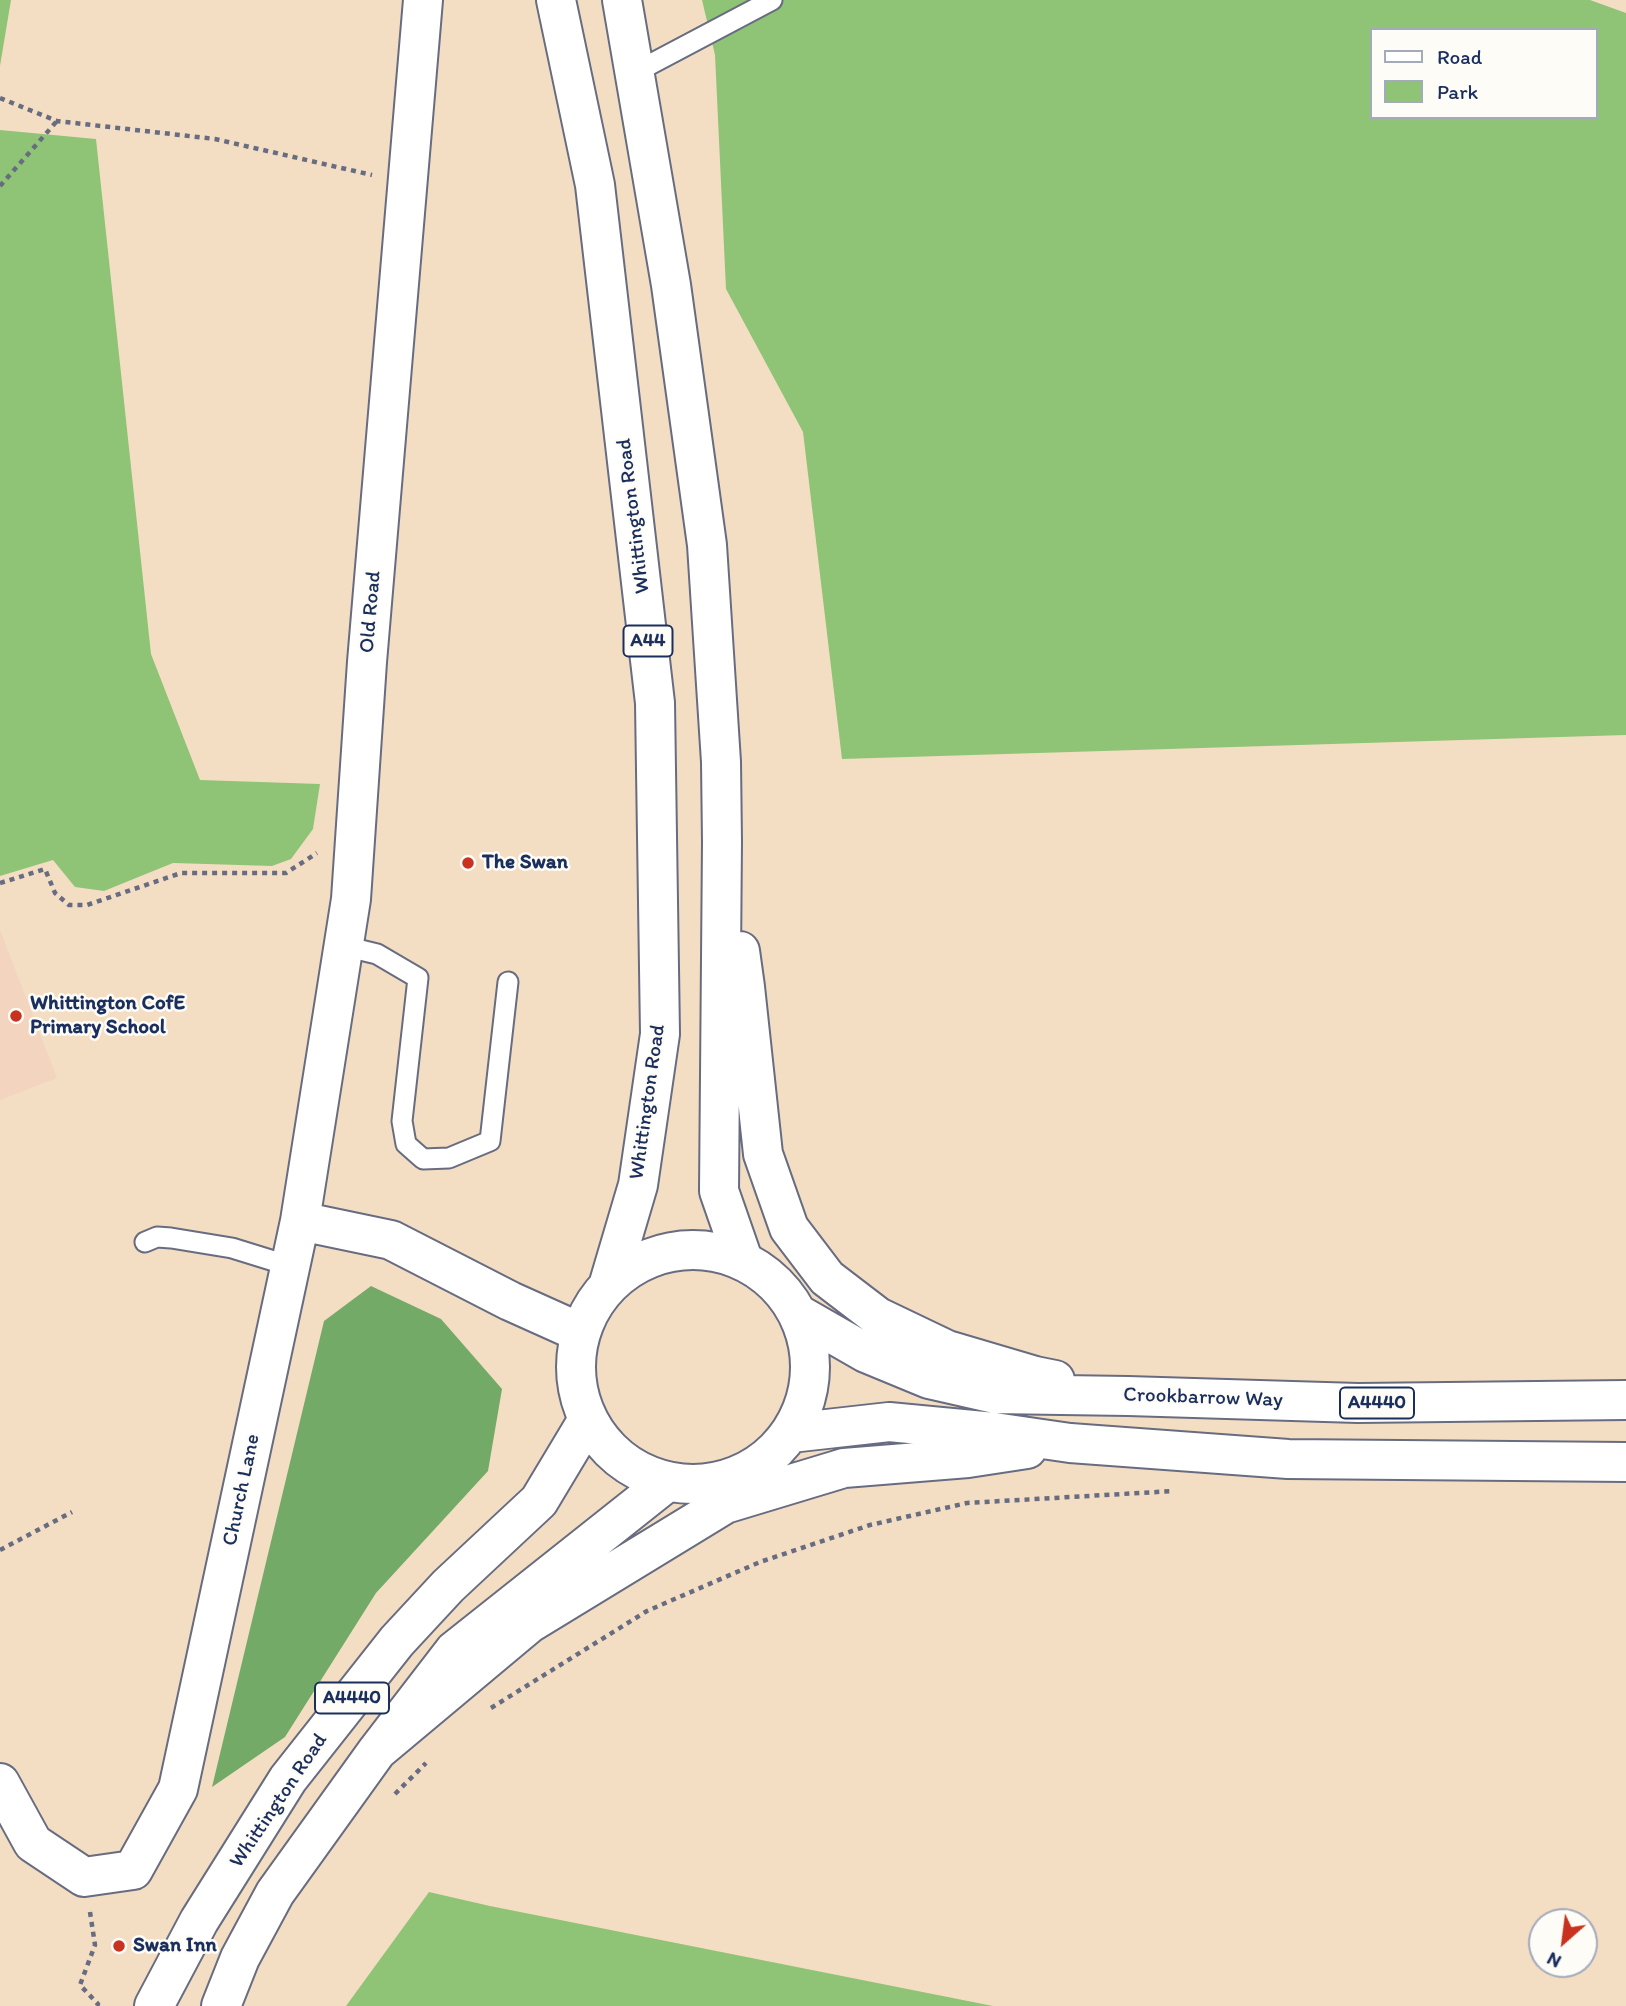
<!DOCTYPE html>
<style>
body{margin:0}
#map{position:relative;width:1626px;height:2006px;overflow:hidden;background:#f4dec3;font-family:Itim,sans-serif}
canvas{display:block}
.legend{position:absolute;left:1370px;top:28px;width:228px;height:91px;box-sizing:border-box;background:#fdfcf7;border:2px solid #a3aaba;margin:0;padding:9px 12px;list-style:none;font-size:21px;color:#1b2f5e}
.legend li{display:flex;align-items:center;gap:14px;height:35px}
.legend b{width:35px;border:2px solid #a3aaba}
.north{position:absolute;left:1528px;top:1908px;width:70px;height:70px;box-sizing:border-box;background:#fdfcf7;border:2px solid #a3aaba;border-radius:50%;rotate:208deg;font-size:19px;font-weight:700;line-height:28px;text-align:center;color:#1b2f5e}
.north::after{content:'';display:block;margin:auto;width:24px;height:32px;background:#c8321e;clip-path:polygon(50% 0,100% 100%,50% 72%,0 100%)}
</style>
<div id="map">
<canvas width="1626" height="2006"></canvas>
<ul class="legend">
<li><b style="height:9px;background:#fff"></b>Road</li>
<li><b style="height:19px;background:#8fc476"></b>Park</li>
</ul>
<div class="north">N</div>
</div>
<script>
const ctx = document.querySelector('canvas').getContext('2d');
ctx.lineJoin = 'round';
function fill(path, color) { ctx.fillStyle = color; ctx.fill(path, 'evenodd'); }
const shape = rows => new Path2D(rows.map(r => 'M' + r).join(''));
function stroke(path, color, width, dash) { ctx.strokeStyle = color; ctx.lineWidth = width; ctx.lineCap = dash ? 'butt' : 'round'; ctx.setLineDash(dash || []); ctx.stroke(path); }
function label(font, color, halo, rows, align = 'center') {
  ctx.font = font + ' Itim,sans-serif'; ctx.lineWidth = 5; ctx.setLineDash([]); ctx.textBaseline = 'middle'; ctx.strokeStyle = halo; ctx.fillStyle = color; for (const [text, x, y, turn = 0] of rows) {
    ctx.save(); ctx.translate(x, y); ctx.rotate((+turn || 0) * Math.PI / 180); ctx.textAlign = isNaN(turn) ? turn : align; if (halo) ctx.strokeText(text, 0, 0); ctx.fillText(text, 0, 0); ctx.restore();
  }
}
fill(shape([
 [0,930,57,1078,0,1100]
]), '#f3d4bf');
fill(shape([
 [0,0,11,0,0,66],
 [702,0,1590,0,1626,13,1626,735,842,759,803,432,726,289,715,55],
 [1372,30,1596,30,1596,117,1372,117],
 [0,130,96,139,151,654,200,780,320,784,313,829,291,859,272,866,173,863,104,891,75,887,53,860,0,876],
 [429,1892,490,1906,993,2006,346,2006]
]), '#8fc476');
fill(shape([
 [371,1286,441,1319,502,1389,488,1471,376,1593,285,1737,212,1787,324,1321]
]), '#73aa67');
const lane = shape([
 [634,73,772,0],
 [344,946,377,954,418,978,402,1121,406,1144,423,1159,449,1158,490,1141,508,982],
 [145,1242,157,1237,171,1238,232,1248,290,1266]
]);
const street = shape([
 [300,1221,391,1240,510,1301,579,1332],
 [0,1783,33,1843,84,1877,133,1870,178,1789,300,1221,351,899,367,662,423,0]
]);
const highway = shape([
 [556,0,595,185,655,703,660,1034,638,1185,609,1283],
 [622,0,671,285,707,545,721,762,722,842,719,1191,743,1260],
 [740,951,745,987,763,1154,789,1228,827,1278,878,1317,947,1350,1035,1376,1055,1380],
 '576 1367a117 117 0 1 1 234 0a117 117 0 1 1-234 0Z',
 [798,1314,866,1353,929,1379,995,1394,1128,1396,1358,1403,1626,1400],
 [791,1433,889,1422,994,1432,1070,1443,1288,1459,1626,1462],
 [377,1751,530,1623,725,1504,844,1468,968,1458,1027,1449],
 [154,2006,199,1921,288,1779,397,1641,448,1586,539,1501,587,1421],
 [221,2006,240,1958,275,1893,377,1751,454,1651,667,1482]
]);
stroke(lane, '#676c81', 23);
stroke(street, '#676c81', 42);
stroke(highway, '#676c81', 42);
stroke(shape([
 [0,98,57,121,215,139,372,175],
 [0,186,57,121],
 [0,883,45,869,55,893,69,905,87,905,181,873,286,873,317,853],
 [0,1550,72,1512],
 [491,1708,647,1611,760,1562,870,1525,967,1503,1174,1491],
 [395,1794,426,1763],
 [90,1912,95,1945,80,1985,98,2004,97,2006]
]), '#676c81', 4.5, [5, 5]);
stroke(lane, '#fff', 19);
stroke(street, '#fff', 38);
stroke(highway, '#fff', 38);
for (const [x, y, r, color] of [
 [468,863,7,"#c8321e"],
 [16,1016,7,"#c8321e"],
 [119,1946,7,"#c8321e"]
]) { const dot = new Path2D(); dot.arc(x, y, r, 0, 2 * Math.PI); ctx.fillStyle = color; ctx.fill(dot); stroke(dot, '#fdfcf7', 2.5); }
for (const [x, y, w] of [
 [648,641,49],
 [1377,1403,74],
 [352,1698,74]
]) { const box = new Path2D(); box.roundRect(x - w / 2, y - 15.5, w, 31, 5); ctx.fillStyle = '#fdfcf7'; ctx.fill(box); stroke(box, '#1b2f5e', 2); }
label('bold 19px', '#1b2f5e', null, [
 ["A44",648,641],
 ["A4440",1377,1403],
 ["A4440",352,1698]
]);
label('21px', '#1b2f5e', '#fdfcf7', [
 ["Whittington Road",634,516,-97],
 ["Old Road",371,612,-85],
 ["Whittington Road",648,1102,-82],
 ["Crookbarrow Way",1203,1398,2],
 ["Church Lane",242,1490,-78],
 ["Whittington Road",279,1801,-56]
]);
label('bold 21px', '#1b2f5e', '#fdfcf7', [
 ["The Swan",482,863],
 ["Whittington CofE",30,1004],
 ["Primary School",30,1028],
 ["Swan Inn",133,1946]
], 'left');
</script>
